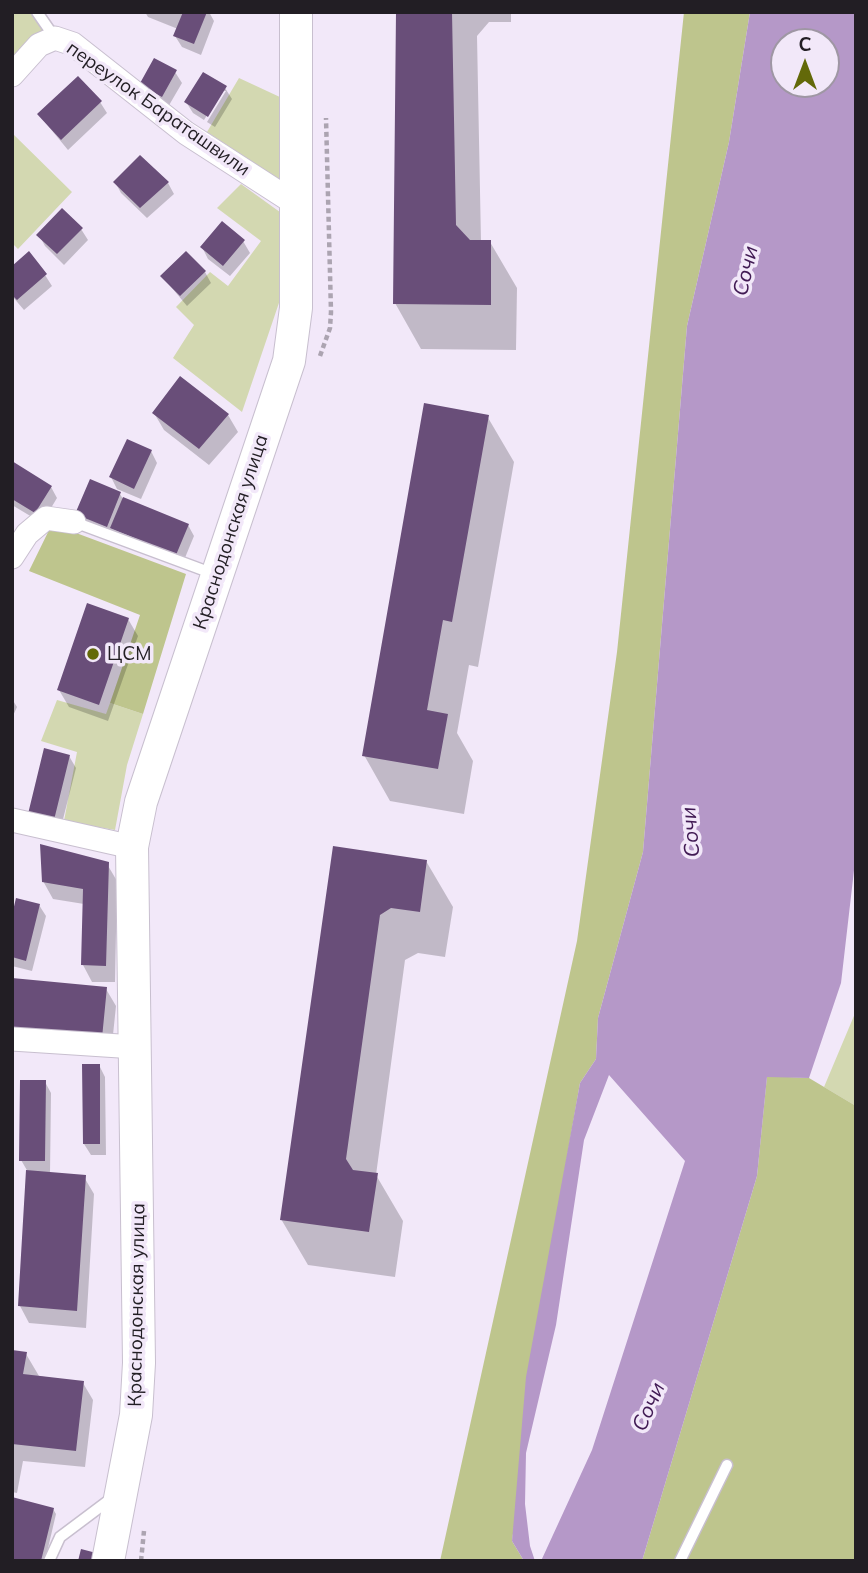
<!DOCTYPE html>
<meta charset="utf-8">
<style>
body{margin:0}
#map{position:relative;width:868px;height:1573px;overflow:hidden;background:#f2e8f9;font-family:Mulish,sans-serif}
canvas{display:block}
.frame{position:absolute;inset:0;border:14px solid #221e24;pointer-events:none}
.north{position:absolute;left:770px;top:28px;width:70px;height:70px;box-sizing:border-box;background:#f2e8f9;border:2px solid #9f97a4;border-radius:50%;rotate:0deg;font-size:19px;font-weight:700;line-height:28px;text-align:center;color:#221e24}
.north::after{content:'';display:block;margin:auto;width:24px;height:32px;background:#636909;clip-path:polygon(50% 0,100% 100%,50% 72%,0 100%)}
</style>
<div id="map">
<canvas width="868" height="1573"></canvas>
<div class="frame"></div>
<div class="north">С</div>
</div>
<script>
const ctx = document.querySelector('canvas').getContext('2d');
ctx.lineJoin = 'round';
function fill(path, color) { ctx.fillStyle = color; ctx.fill(path, 'evenodd'); }
const shape = rows => new Path2D(rows.map(r => 'M' + r).join(''));
function stroke(path, color, width, dash) { ctx.strokeStyle = color; ctx.lineWidth = width; ctx.lineCap = dash ? 'butt' : 'round'; ctx.setLineDash(dash || []); ctx.stroke(path); }
function label(font, color, halo, rows, align = 'center') {
  ctx.font = font + ' Mulish,sans-serif'; ctx.lineWidth = 7; ctx.setLineDash([]); ctx.textBaseline = 'middle'; ctx.strokeStyle = halo; ctx.fillStyle = color; for (const [text, x, y, turn = 0] of rows) {
    ctx.save(); ctx.translate(x, y); ctx.rotate((+turn || 0) * Math.PI / 180); ctx.textAlign = isNaN(turn) ? turn : align; if (halo) ctx.strokeText(text, 0, 0); ctx.fillText(text, 0, 0); ctx.restore();
  }
}
fill(shape([
 [16,12,29,12,47,29,12,70,12,17],
 [239,78,282,98,283,182,207,132],
 [12,133,72,192,18,249,12,243],
 [241,184,284,215,283,291,242,412,173,358,194,325,176,307,210,272,228,286,261,241,217,208],
 [57,700,106,714,110,703,143,714,127,765,115,830,64,821,77,752,41,741],
 [856,1011,856,1106,824,1087]
]), '#d3d8b1');
fill(shape([
 [684,12,750,12,729,142,687,326,643,852,598,1018,596,1059,580,1083,557,1214,512,1541,524,1561,440,1561,577,941,617,652],
 [52,524,186,574,143,714,110,703,140,615,29,571],
 [767,1076,809,1078,856,1106,856,1561,642,1561,757,1176]
]), '#bec58d');
fill(shape([
 [750,12,856,12,856,853,841,983,809,1078,767,1077,757,1176,642,1561,541,1561,592,1450,685,1161,609,1075,584,1140,556,1325,526,1453,525,1504,530,1546,535,1561,524,1561,512,1541,526,1377,580,1083,596,1059,598,1018,643,852,687,326,729,142],
 [784,42,826,42,826,84,784,84]
]), '#b598c8');
fill(shape([
 [145,12,209,12,214,21,201,55,182,47,175,36,178,29,148,17],
 [397,12,511,12,511,22,489,22,477,36,481,242,490,242,517,288,516,350,421,349,395,303],
 [175,72,182,83,168,107,147,96],
 [225,88,232,99,215,127,207,122,226,91,222,91,204,120,193,113,186,102],
 [100,102,107,113,68,150,39,115],
 [140,157,168,183,174,194,147,218,121,193,115,182],
 [81,229,88,240,64,265,45,246,39,235],
 [243,241,250,253,230,276,208,259,202,247],
 [12,268,45,275,52,286,24,310,12,296],
 [205,272,211,283,187,306,162,276],
 [180,378,228,415,238,432,209,465,164,430,154,413],
 [487,416,514,462,478,667,469,665,457,733,473,761,464,814,390,801,364,755],
 [151,451,157,463,141,499,117,489,111,477],
 [12,463,51,487,57,498,42,523,12,505],
 [120,494,123,499,188,525,194,536,182,565,84,526,77,514],
 [128,619,138,636,108,721,69,707,59,690],
 [12,699,17,707,12,718],
 [69,756,76,768,60,831,36,825],
 [335,848,426,861,453,907,445,957,418,953,405,960,376,1175,403,1221,395,1277,308,1265,281,1219],
 [107,864,117,881,115,982,92,982,83,965,84,904,53,899,43,881],
 [39,905,46,916,32,971,12,966,12,922],
 [106,989,116,1006,111,1054,12,1045],
 [99,1065,105,1077,106,1155,91,1155,84,1144],
 [45,1082,51,1093,50,1174,84,1177,94,1194,86,1328,29,1323,20,1306,28,1172,21,1160],
 [12,1352,26,1354,39,1376,83,1383,93,1400,85,1467,23,1461,17,1493,12,1492],
 [53,1509,56,1514,45,1561,12,1561]
]), '#0003');
fill(shape([
 [183,12,207,12,194,44,173,36],
 [396,12,452,12,456,225,470,240,491,240,491,305,393,304],
 [154,58,177,70,162,97,139,85],
 [203,72,227,86,208,117,184,102],
 [78,76,102,101,61,140,37,114],
 [140,155,169,182,140,208,113,182],
 [62,208,83,228,57,254,36,235],
 [222,221,245,240,223,266,200,247],
 [29,251,47,274,17,300,12,295,12,266],
 [186,251,206,271,180,296,160,276],
 [180,376,229,414,199,449,152,413],
 [424,403,489,415,452,622,443,620,427,710,448,714,438,769,362,756],
 [127,439,152,450,134,489,109,477],
 [12,461,52,486,35,513,12,499],
 [90,479,121,492,107,527,75,514],
 [123,497,189,524,176,555,110,528],
 [87,603,129,618,99,705,57,690],
 [44,748,70,755,54,820,28,814],
 [40,844,109,862,106,966,81,965,83,889,42,882],
 [333,846,427,860,420,912,391,908,380,915,346,1159,353,1170,378,1173,369,1232,280,1220],
 [16,898,40,904,26,961,12,957,12,915],
 [12,978,107,987,102,1038,12,1029],
 [82,1064,100,1064,100,1144,83,1144],
 [20,1080,46,1080,45,1161,19,1161],
 [26,1170,86,1175,77,1311,18,1306],
 [12,1350,27,1352,23,1374,84,1381,76,1451,12,1444],
 [12,1497,54,1508,41,1561,12,1561],
 [81,1549,104,1555,102,1561,78,1561]
]), '#694e79');
const lane = shape([
 [37,12,55,38],
 [74,522,214,574],
 [49,1561,60,1537,112,1498],
 [680,1561,727,1465]
]);
const street = shape([
 [12,75,39,45,55,38,73,44,186,133,296,204],
 [12,557,27,534,46,518,74,522],
 [12,820,132,847],
 [12,1039,135,1047]
]);
const secondary = shape([
 [108,1561,136,1415,139,1363,132,847,141,802,289,361,296,308,296,12]
]);
stroke(lane, '#c8bfcf', 13);
stroke(street, '#c8bfcf', 25);
stroke(secondary, '#c8bfcf', 34);
stroke(shape([
 [320,356,330,328,331,312,326,118],
 [141,1561,144,1531]
]), '#aca4b1', 4.5, [5, 3.5]);
stroke(lane, '#fff', 10);
stroke(street, '#fff', 23);
stroke(secondary, '#fff', 32);
for (const [x, y, r, color] of [
 [93,654,7,"#636909"]
]) { const dot = new Path2D(); dot.arc(x, y, r, 0, 2 * Math.PI); ctx.fillStyle = color; ctx.fill(dot); stroke(dot, '#f2e8f9', 2.5); }
label('19px', '#221e24', '#f2e8f9', [
 ["переулок Бараташвили",158,109,35],
 ["Краснодонская улица",231,532,-72],
 ["Краснодонская улица",137,1305,-89]
]);
label('19px', '#221e24', '#f2e8f9', [
 ["ЦСМ",107,654]
], 'left');
label('italic 21px', '#411a54', '#f2e8f9', [
 ["Сочи",746,271,-77],
 ["Сочи",691,832,-95],
 ["Сочи",649,1407,-66]
]);
</script>
